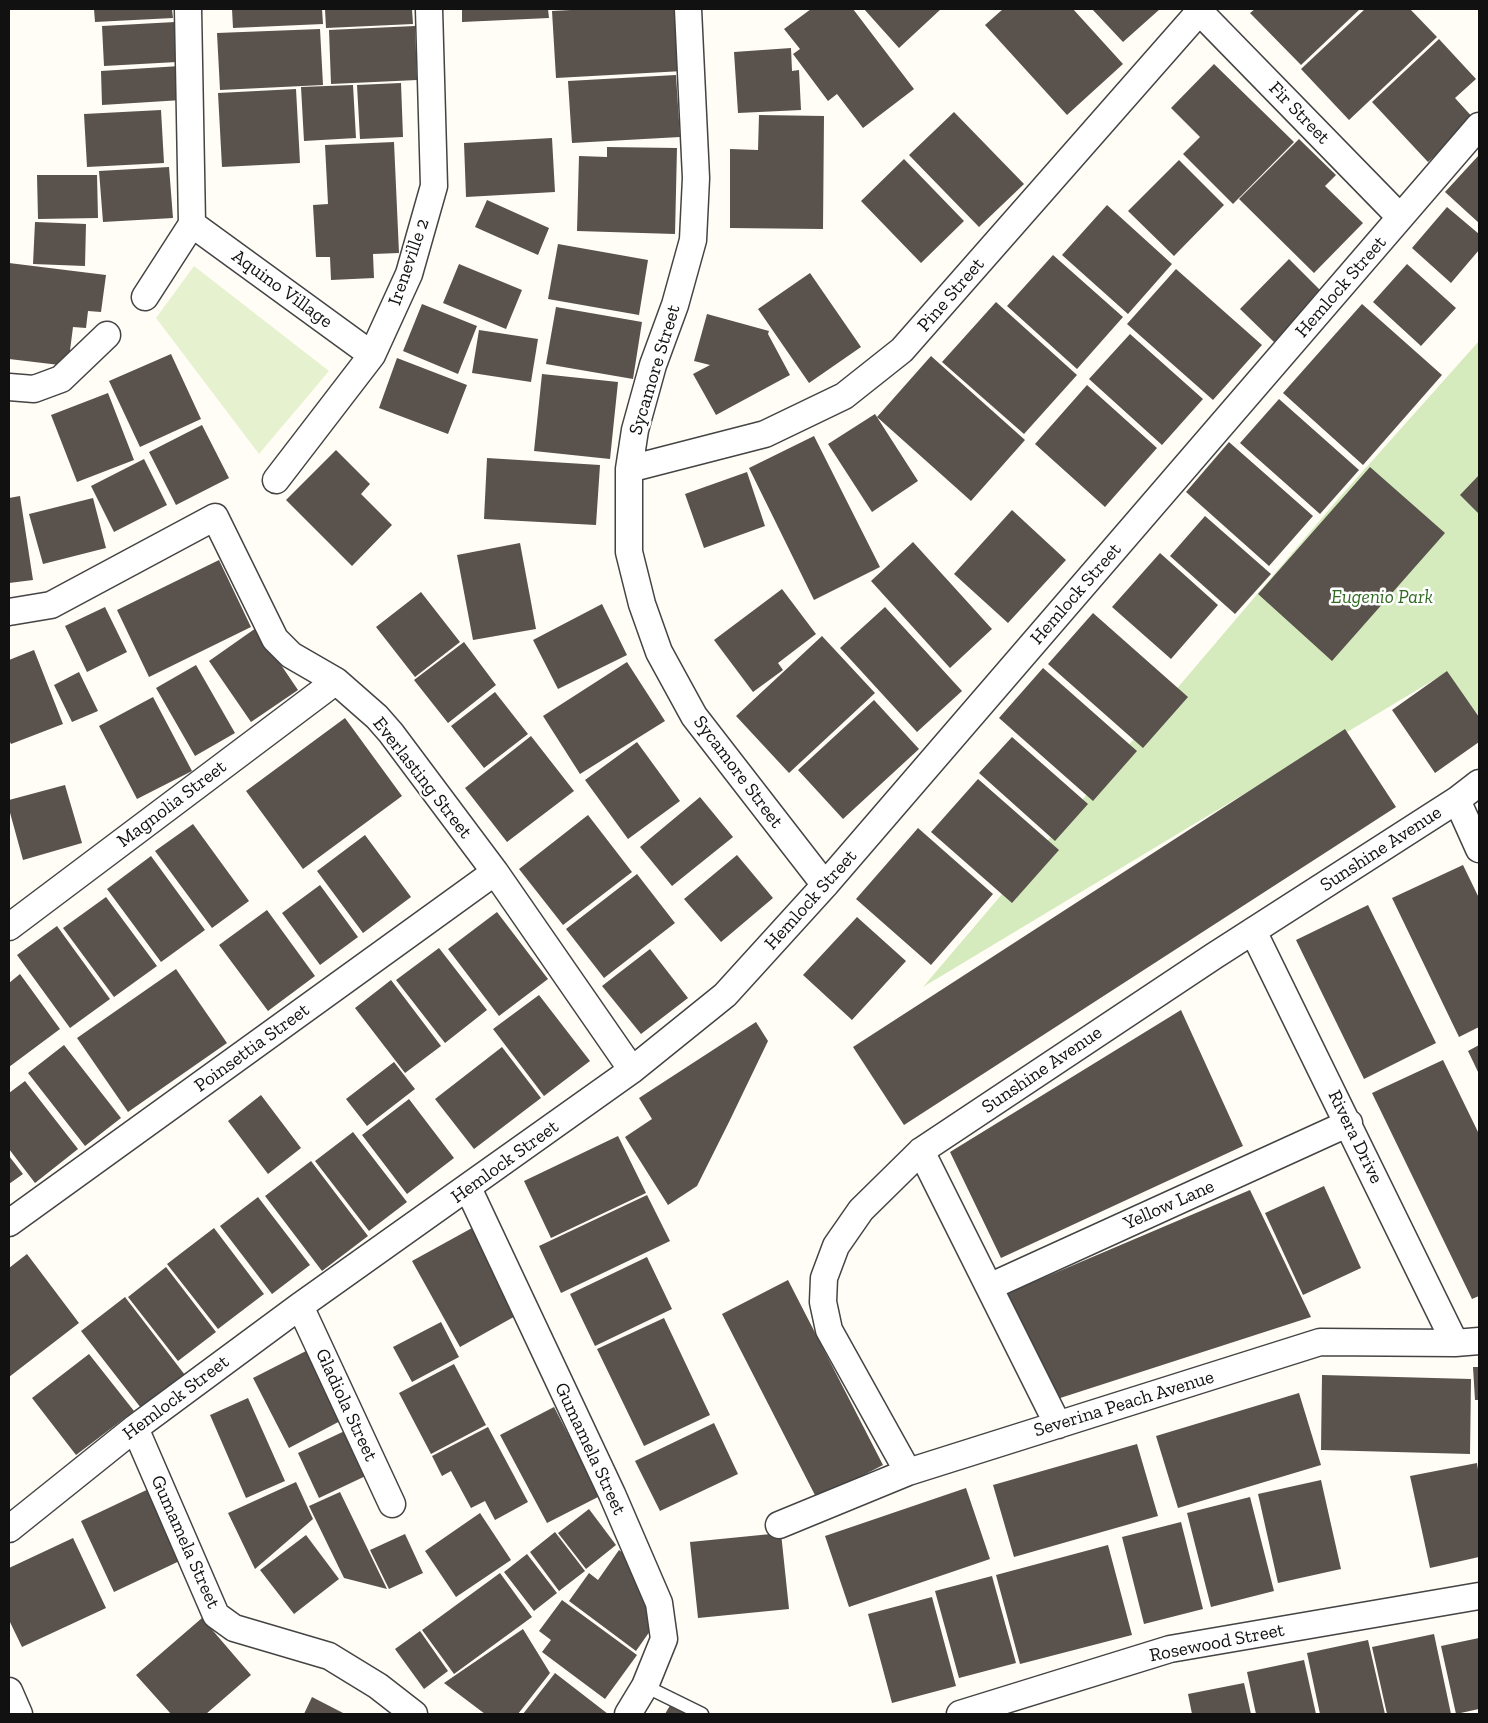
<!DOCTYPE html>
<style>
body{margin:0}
#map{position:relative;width:1488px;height:1723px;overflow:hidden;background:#fffdf5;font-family:"Zilla Slab",serif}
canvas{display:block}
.frame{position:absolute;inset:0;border:10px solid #111;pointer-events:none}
</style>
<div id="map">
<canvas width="1488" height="1723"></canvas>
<div class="frame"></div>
</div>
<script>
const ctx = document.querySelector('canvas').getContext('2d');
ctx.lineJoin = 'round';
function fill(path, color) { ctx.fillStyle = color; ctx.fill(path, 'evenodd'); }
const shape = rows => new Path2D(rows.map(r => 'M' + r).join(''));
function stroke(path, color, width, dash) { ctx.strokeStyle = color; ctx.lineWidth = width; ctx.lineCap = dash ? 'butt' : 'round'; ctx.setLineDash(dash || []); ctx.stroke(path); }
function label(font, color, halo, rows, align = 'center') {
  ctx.font = font + ' "Zilla Slab",serif'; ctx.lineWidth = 5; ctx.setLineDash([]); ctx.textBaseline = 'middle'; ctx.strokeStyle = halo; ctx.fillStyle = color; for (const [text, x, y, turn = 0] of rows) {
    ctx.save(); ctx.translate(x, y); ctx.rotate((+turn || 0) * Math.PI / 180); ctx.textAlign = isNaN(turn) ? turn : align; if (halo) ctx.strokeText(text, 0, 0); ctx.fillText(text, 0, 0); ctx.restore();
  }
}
fill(shape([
 [1479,341,1479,717,1447,672,923,987,1339,498]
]), '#d5ebbd');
fill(shape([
 [194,266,329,371,259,454,156,318]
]), '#e6f2cf');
fill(shape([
 [94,9,172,9,173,18,95,22],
 [232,9,322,9,323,24,233,28],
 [325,9,412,9,413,24,326,28],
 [462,9,548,9,549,18,462,22],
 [590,9,679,9,683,71,556,78,552,11],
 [811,9,853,9,914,89,863,128,837,94,828,101,793,54,800,49,784,29],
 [864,9,941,9,899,48],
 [1003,9,1073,9,1123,64,1067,115,985,25],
 [1092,9,1160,9,1123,42],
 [1255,9,1360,9,1301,65,1250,13],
 [1365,9,1410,9,1437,37,1349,120,1301,69],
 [175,22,177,62,104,66,102,26],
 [415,26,417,80,331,84,329,30],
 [320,29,323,85,220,90,217,33],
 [1439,39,1476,79,1455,98,1475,120,1428,162,1372,102],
 [791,48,792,71,799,70,801,110,738,113,734,52],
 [1214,64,1294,142,1233,204,1183,154,1200,137,1171,108],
 [180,66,182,100,102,105,101,71],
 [676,75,680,137,572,143,568,81],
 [401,83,403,137,360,139,357,85],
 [353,85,356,138,304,141,301,87],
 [296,89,300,163,222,167,218,93],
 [161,110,164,163,87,167,84,114],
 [954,112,1024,184,979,227,909,155],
 [759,115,824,116,823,229,730,228,730,149,758,150],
 [552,138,555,192,466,197,464,143],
 [1299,139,1336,175,1325,186,1363,223,1314,273,1239,199],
 [394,142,399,253,373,254,374,278,331,280,330,257,316,257,313,205,328,204,325,145],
 [607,147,677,148,675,234,577,231,579,156,607,157],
 [1479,155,1479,223,1445,192],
 [904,159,964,221,921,263,861,201],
 [1179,160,1224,205,1174,256,1128,211],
 [169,167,173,218,103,222,99,171],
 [37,175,97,175,98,218,38,219],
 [487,200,549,228,538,255,475,227],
 [1107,205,1172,264,1128,314,1062,255],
 [1447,207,1479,234,1479,250,1451,283,1412,248],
 [35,222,86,224,85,266,33,264],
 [558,244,648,260,639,315,548,299],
 [1053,255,1123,317,1077,369,1007,306],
 [1289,259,1323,293,1274,342,1240,309],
 [9,263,106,275,101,312,88,311,86,328,73,327,68,366,9,359],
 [459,264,522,290,506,329,443,303],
 [1407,264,1456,308,1421,346,1373,302],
 [1176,269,1262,345,1213,400,1127,324],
 [810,273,861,347,809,383,758,309],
 [996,302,1077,375,1024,434,942,362],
 [422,304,477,326,458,374,403,351],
 [1362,304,1442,375,1363,465,1283,393],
 [556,307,642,322,633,379,546,364],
 [707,314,769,331,768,334,790,375,716,415,693,374,710,365,694,361],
 [479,330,538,339,531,382,472,373],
 [1130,334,1203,399,1162,445,1089,379],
 [171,354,201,419,140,447,109,381],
 [931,356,1025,440,971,501,877,417],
 [397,358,467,385,448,434,379,408],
 [542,374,618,382,610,459,534,451],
 [1087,385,1157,448,1105,507,1035,444],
 [108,393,134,460,77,482,51,415],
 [1279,399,1359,470,1320,514,1240,443],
 [875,414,918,481,872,512,828,444],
 [202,425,229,478,176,505,149,452],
 [814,436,880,567,814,600,749,468],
 [1229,442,1313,516,1269,566,1186,492],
 [336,450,370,484,361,494,392,525,352,566,286,500],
 [487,458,600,465,596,525,484,519],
 [144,459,167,505,114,532,91,486],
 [1370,467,1445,533,1332,661,1258,594],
 [747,472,765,526,704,548,685,494],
 [1479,475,1479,514,1460,495],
 [20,496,33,580,9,583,9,498],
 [93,498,106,548,43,564,29,514],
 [1012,510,1066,560,1008,623,954,574],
 [1205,516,1271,574,1235,614,1170,556],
 [913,542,992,629,950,668,871,581],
 [520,543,536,629,473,640,457,555],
 [1160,553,1218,605,1171,659,1112,607],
 [219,560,251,627,149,677,117,610],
 [782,589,816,634,778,663,783,670,753,692,714,640],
 [421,592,460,642,415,677,376,627],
 [602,604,627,655,558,689,533,640],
 [105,607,127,652,87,672,65,626],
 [885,607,962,691,917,732,840,648],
 [1093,613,1188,697,1143,748,1048,664],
 [256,628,298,690,251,722,209,661],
 [822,636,875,693,789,773,736,716],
 [464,642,496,685,448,723,414,680],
 [34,650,63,724,11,744,9,740,9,660],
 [627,662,665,721,580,774,543,716],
 [196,665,235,733,195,756,156,688],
 [1043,668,1137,751,1093,801,999,718],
 [1447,671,1479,717,1479,742,1435,773,1392,710],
 [79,672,98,711,72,722,54,685],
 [495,692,528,734,484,768,451,726],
 [153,697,192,771,137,799,99,726],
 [874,700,919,749,843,819,798,770],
 [345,718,402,796,303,869,246,791],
 [1345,729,1396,807,904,1125,853,1047],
 [531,736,574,791,507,842,465,788],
 [1012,737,1088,804,1055,841,979,773],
 [637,742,680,801,628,839,585,780],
 [978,779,1059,850,1012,903,931,832],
 [65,785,82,843,23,860,9,809,9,800],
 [700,797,733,837,672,886,640,847],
 [588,815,632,872,563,925,519,869],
 [193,824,249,901,212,928,155,851],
 [918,828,993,894,931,965,856,899],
 [365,835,411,897,363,933,317,871],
 [737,855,773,898,721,942,684,899],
 [151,856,205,930,161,962,107,889],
 [1463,865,1479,898,1479,1027,1459,1037,1392,898],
 [637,874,675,923,604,978,566,929],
 [320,885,358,937,320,965,282,913],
 [106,897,157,966,114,997,63,928],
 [1368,905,1436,1043,1364,1079,1296,940],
 [267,910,315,976,268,1011,219,945],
 [497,912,548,979,499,1016,448,949],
 [857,917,906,961,852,1020,803,975],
 [57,926,110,999,70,1028,17,955],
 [439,948,487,1010,445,1043,396,980],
 [650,949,688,998,641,1034,602,986],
 [176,969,227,1043,128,1112,77,1038],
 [20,974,60,1029,9,1067,9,983],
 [391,980,441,1046,405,1073,355,1008],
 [539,995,590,1061,544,1096,493,1029],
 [1181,1010,1243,1146,1001,1258,950,1152],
 [756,1022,768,1041,729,1122,697,1186,668,1205,625,1137,652,1119,639,1098],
 [64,1045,121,1118,85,1146,28,1073],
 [1479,1045,1479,1074,1468,1051],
 [502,1047,541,1098,474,1149,435,1099],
 [1443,1060,1479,1134,1479,1296,1472,1299,1372,1093],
 [394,1062,415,1089,367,1126,346,1099],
 [25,1081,78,1149,35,1183,9,1149,9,1093],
 [261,1095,301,1148,268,1174,228,1121],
 [409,1099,454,1158,407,1194,362,1135],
 [353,1132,407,1202,369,1231,315,1161],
 [618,1136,646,1193,551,1238,524,1181],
 [9,1156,23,1174,9,1184],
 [311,1161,368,1236,322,1271,265,1196],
 [1324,1186,1361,1268,1303,1295,1265,1213],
 [1250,1190,1311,1317,1054,1400,1003,1295],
 [647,1195,670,1241,561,1293,539,1246],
 [258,1197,310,1265,272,1294,220,1226],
 [214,1228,264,1294,218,1329,167,1264],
 [472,1228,519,1314,460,1347,412,1261],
 [27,1254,79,1323,9,1377,9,1268],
 [647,1257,672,1309,595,1346,570,1294],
 [166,1267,216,1332,178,1361,128,1297],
 [788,1280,883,1465,817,1499,722,1314],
 [125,1297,185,1375,141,1408,81,1331],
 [664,1318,710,1415,644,1446,597,1349],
 [441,1322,459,1357,412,1382,393,1347],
 [308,1350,344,1419,289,1448,253,1378],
 [89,1354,134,1411,76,1455,32,1398],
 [454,1364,486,1425,431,1454,399,1393],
 [1473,1367,1479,1367,1479,1400,1475,1400],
 [1322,1375,1471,1379,1470,1454,1321,1450],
 [1299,1393,1321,1465,1178,1508,1156,1436],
 [248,1398,285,1481,246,1498,210,1415],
 [554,1407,600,1496,547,1523,500,1435],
 [714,1423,738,1474,660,1511,635,1461],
 [488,1427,528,1502,495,1520,485,1501,471,1508,451,1471,442,1476,432,1456],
 [351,1428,372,1473,319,1498,298,1453],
 [1137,1444,1158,1516,1014,1557,993,1485],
 [1477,1463,1479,1476,1479,1557,1430,1568,1410,1476],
 [1321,1480,1341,1569,1278,1583,1258,1494],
 [296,1482,313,1519,255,1569,228,1513],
 [155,1486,188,1557,114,1592,81,1521],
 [966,1488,990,1559,849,1607,825,1536],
 [340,1492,387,1589,344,1578,309,1506],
 [1250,1497,1274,1591,1211,1607,1187,1513],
 [589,1509,616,1545,586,1569,558,1533],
 [480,1513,511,1560,456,1597,425,1551],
 [1181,1522,1203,1609,1144,1624,1122,1537],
 [555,1532,585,1571,559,1591,530,1552],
 [781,1533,789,1609,698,1618,690,1542],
 [405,1534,423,1573,389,1589,370,1550],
 [306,1535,339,1579,294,1614,260,1570],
 [73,1538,106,1608,22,1647,9,1620,9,1568],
 [1108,1545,1132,1635,1020,1664,996,1575],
 [619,1550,639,1565,646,1591,650,1631,636,1651,569,1601,589,1573,598,1580],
 [527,1554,557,1593,534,1611,504,1572],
 [500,1573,532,1617,454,1674,422,1630],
 [992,1576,1016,1663,959,1678,935,1591],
 [932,1597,956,1686,892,1703,868,1614],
 [562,1600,637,1655,605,1699,542,1652,551,1640,539,1631],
 [202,1618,251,1675,206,1714,171,1714,136,1675],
 [523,1629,550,1673,518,1714,485,1714,444,1683],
 [420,1631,448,1671,424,1689,395,1649],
 [1434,1634,1451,1714,1387,1714,1372,1647],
 [1479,1638,1479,1709,1456,1714,1441,1646],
 [1368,1640,1385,1714,1320,1714,1307,1653],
 [1304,1660,1316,1714,1256,1714,1247,1672],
 [555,1673,608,1714,523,1714],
 [1244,1683,1251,1714,1192,1714,1188,1694],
 [312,1697,345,1714,304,1714],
 [672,1702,695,1714,665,1714]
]), '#5a524d');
const service = shape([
 [645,1686,702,1714]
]);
const minor = shape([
 [688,9,696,178,693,240,675,305,653,365,635,430,629,469,629,552,642,604,659,652,694,716,825,885],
 [1197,9,1400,217],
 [192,224,372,355],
 [145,297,192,224,188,9],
 [9,387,34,389,61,379,107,335],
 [629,469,765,434,844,396,902,350,1199,12],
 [276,480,372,355,409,274,434,186,429,9],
 [9,612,51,605,215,517,275,639,291,655,336,681,377,717,391,733,495,872,632,1070],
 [1457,800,1479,849],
 [9,927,336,681],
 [1253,931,1455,1343],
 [921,1151,1058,1425],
 [468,1188,612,1494,659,1603,664,1639,645,1686,628,1714],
 [9,1223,495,872],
 [989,1287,1349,1123],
 [300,1306,392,1504],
 [135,1428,216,1615,234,1628,329,1656,378,1686,414,1714],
 [908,1472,829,1330,823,1302,824,1278,836,1246,861,1210,921,1151,1214,956,1457,800,1479,783],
 [779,1525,908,1472,1320,1342,1455,1343,1479,1341],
 [9,1529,135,1428,300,1306,632,1070,725,995,825,885,1479,126],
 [9,1691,19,1714],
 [960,1714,1170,1649,1479,1596]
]);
stroke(service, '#444', 15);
stroke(minor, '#444', 29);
stroke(service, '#fff', 12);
stroke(minor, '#fff', 26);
label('19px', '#111', '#fff', [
 ["Fir Street",1299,113,46],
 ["Ireneville 2",409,262,-71],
 ["Hemlock Street",1341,287,-49],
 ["Aquino Village",282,289,36],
 ["Pine Street",951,295,-49],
 ["Sycamore Street",655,370,-73],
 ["Hemlock Street",1076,594,-49],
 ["Sycamore Street",738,772,53],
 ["Everlasting Street",422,778,52],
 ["Magnolia Street",172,804,-37],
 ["Sunshine Avenue",1381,849,-33],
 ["Hemlock Street",811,900,-48],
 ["Poinsettia Street",252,1048,-36],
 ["Sunshine Avenue",1042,1070,-34],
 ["Rivera Drive",1355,1137,64],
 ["Hemlock Street",505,1162,-36],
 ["Yellow Lane",1169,1205,-24],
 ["Hemlock Street",176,1398,-37],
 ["Severina Peach Avenue",1124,1404,-17],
 ["Gladiola Street",346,1405,65],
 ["Gumamela Street",590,1449,65],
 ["Gumamela Street",185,1542,66],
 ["Rosewood Street",1217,1643,-11]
]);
label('italic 19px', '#2f6b1f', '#fff', [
 ["Eugenio Park",1382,598]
]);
</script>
